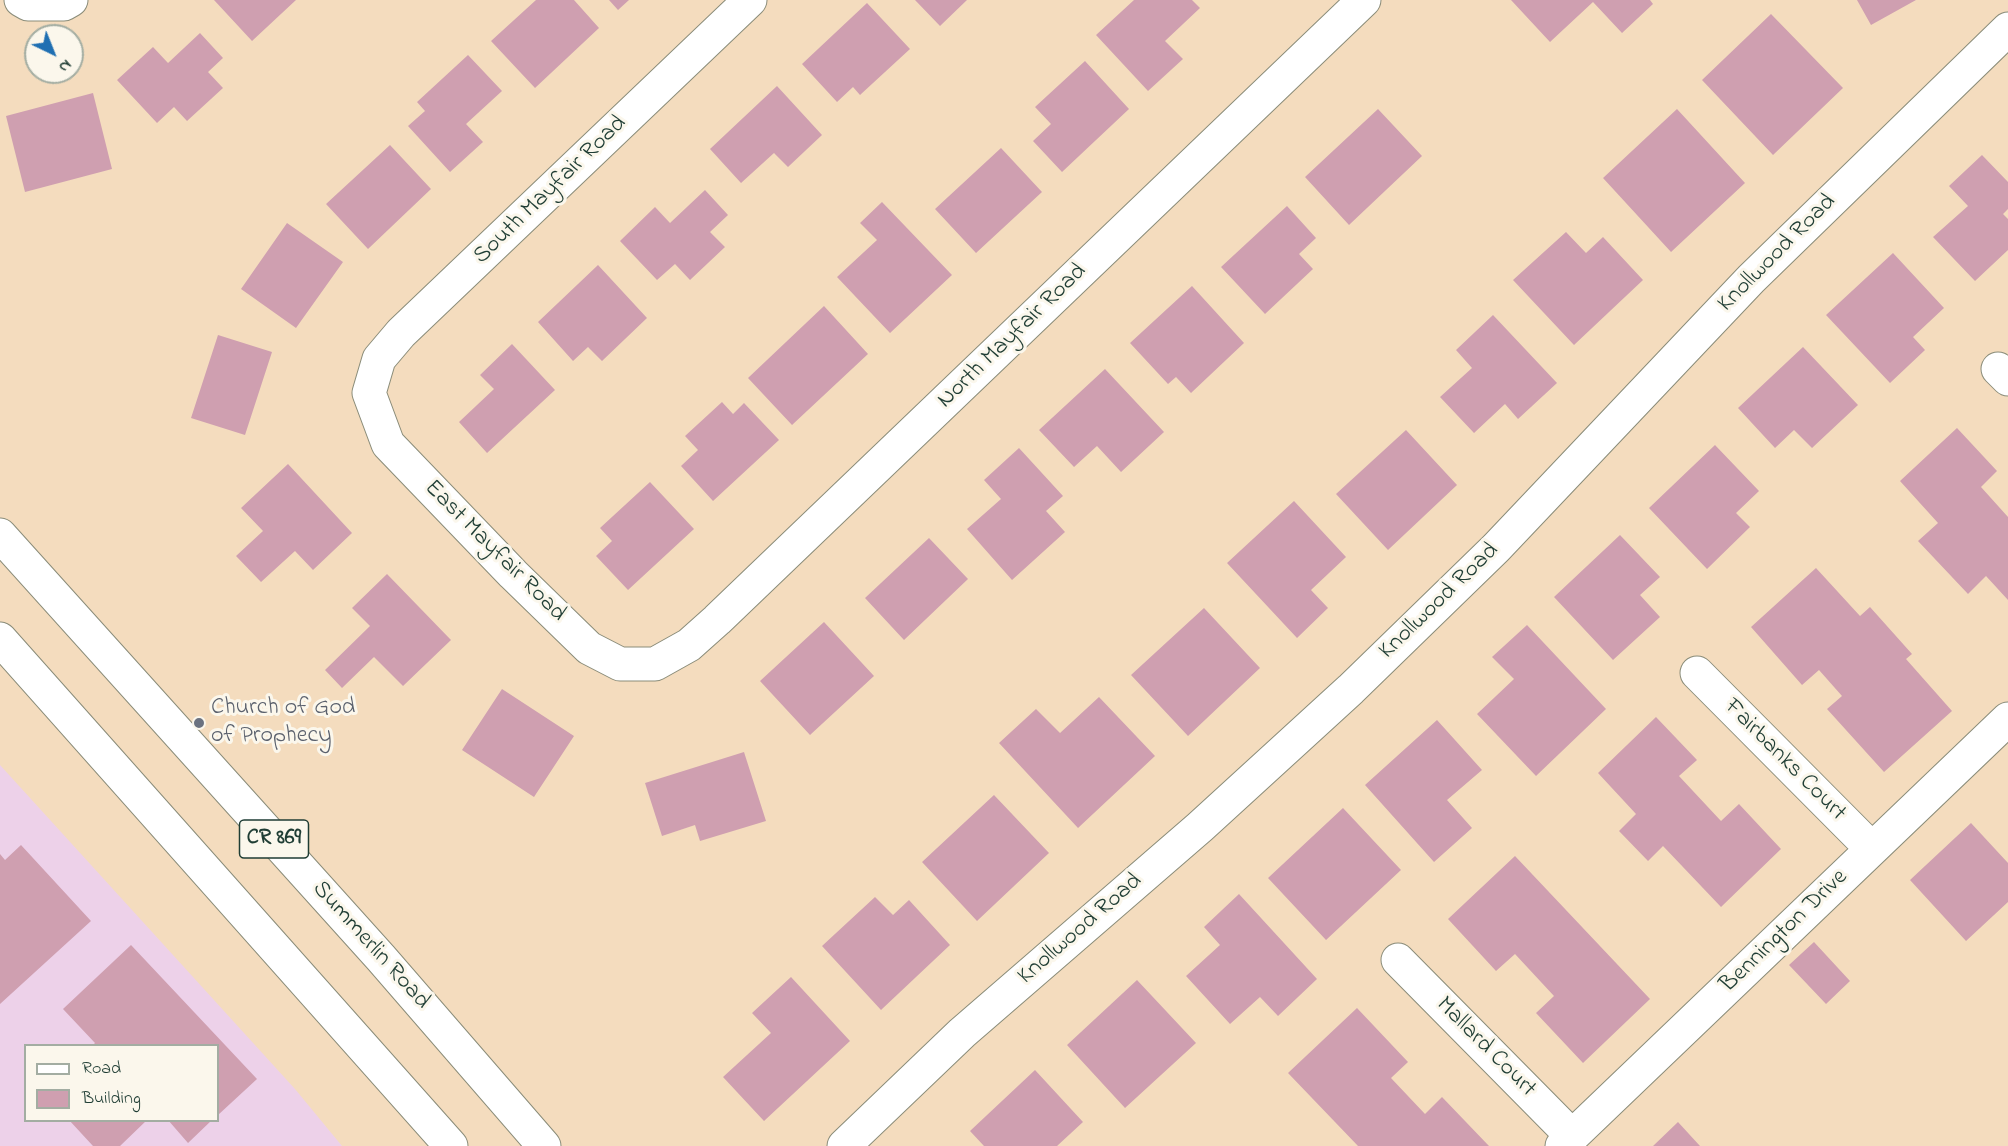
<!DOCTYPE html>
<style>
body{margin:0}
#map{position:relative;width:2008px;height:1146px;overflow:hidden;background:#f4dcbe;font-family:"Indie Flower",sans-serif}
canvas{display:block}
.legend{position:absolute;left:24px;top:1044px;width:195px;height:78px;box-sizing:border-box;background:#fbf7ec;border:2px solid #a3ada2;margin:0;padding:8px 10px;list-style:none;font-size:18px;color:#1f3d34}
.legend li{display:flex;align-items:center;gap:12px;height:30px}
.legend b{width:30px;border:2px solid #a3ada2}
.north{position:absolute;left:24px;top:24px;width:60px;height:60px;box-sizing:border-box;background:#fbf7ec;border:2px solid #a3ada2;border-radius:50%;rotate:137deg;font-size:16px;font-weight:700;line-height:24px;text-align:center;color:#1f3d34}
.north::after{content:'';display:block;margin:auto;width:21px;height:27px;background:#1f6fb2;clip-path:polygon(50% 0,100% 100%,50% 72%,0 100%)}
</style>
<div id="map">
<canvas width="2008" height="1146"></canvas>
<ul class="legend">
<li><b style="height:8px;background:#fff"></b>Road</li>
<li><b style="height:16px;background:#cf9fb0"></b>Building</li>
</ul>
<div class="north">N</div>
</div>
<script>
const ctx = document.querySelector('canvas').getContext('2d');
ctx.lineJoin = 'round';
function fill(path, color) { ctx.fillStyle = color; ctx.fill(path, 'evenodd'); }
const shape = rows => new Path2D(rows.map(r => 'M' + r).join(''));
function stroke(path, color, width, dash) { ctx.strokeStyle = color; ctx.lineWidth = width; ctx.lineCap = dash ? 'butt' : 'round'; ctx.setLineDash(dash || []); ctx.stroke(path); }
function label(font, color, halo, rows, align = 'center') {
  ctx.font = font + ' "Indie Flower",sans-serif'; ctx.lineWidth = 6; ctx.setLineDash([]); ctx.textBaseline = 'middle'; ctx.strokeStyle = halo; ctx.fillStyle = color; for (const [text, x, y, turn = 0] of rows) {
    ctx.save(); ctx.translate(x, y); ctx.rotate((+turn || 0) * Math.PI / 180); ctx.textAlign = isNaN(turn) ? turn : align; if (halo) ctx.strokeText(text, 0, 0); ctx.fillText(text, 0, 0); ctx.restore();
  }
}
fill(shape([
 [0,765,295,1089,342,1146,0,1146],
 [26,1046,218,1046,218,1120,26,1120]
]), '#edd1e9');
fill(shape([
 [214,0,296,0,252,41],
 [536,0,574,0,599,28,535,88,491,41],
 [609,0,629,0,618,10],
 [915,0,967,0,940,26],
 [1134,0,1192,0,1200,8,1165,41,1183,59,1148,91,1096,35],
 [1511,0,1650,0,1653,4,1622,33,1593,2,1550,42],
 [1857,0,1916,0,1871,25],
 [867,3,910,49,860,95,853,87,837,102,802,64],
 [1771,14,1843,88,1773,155,1702,80],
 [200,33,223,58,208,72,223,88,187,121,174,107,157,123,117,80,153,47,168,63],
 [468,55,502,91,466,124,483,142,450,172,408,126,425,111,417,102],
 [1085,61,1129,109,1062,172,1033,141,1051,124,1035,107],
 [777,86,822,135,788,167,774,153,741,183,710,149],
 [93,93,112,169,25,192,6,116],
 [1378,109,1422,156,1349,225,1305,177],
 [1677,109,1745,183,1671,252,1603,178],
 [390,145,431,189,368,249,326,204],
 [1001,148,1042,192,976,253,935,209],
 [1982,155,2008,182,2008,209,2003,214,2008,219,2008,250,1975,281,1933,237,1968,206,1949,186],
 [705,190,728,215,710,232,725,247,690,280,675,264,657,280,620,241,655,207,670,223],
 [882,202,952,275,890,333,837,277,877,240,860,223],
 [1287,206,1316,238,1299,254,1313,269,1265,314,1221,267],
 [287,223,343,262,296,328,241,289],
 [1566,232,1586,253,1603,237,1643,280,1574,345,1513,280],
 [1893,253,1944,308,1913,337,1925,350,1890,383,1826,315],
 [598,265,647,318,602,361,588,347,573,361,538,322],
 [1192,286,1244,343,1191,393,1176,377,1168,384,1130,343],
 [824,306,868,354,792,425,748,378],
 [1493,315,1557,383,1518,419,1505,404,1474,433,1440,397,1472,368,1456,350],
 [218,335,272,352,245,435,191,418],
 [512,344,555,390,487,453,459,422,494,389,480,375],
 [1803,347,1858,405,1812,448,1794,430,1775,448,1738,408],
 [1105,369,1164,432,1121,472,1097,446,1074,467,1039,430],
 [722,402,733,414,744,403,779,440,713,501,681,466,698,450,685,436],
 [1957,428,1997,471,1981,487,2008,517,2008,600,1986,576,1968,594,1918,541,1938,523,1900,481],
 [1406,430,1457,485,1388,550,1336,494],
 [1715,445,1759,491,1736,513,1750,527,1707,569,1649,508],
 [1019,448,1063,496,1046,511,1065,532,1012,580,967,529,1001,499,984,480],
 [288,464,352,533,313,570,295,551,261,582,236,556,263,531,241,508],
 [650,482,694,529,628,590,596,556,612,541,600,528],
 [1294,501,1346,557,1311,590,1328,608,1297,638,1227,563],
 [1620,535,1660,577,1640,595,1660,617,1613,660,1554,597],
 [929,538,968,579,904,640,865,598],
 [1816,568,1860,616,1870,607,1912,654,1906,659,1952,711,1884,772,1827,709,1842,696,1819,670,1802,685,1751,627],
 [387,574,451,640,403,686,374,657,342,688,325,670,370,626,352,608],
 [1204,608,1260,668,1188,736,1131,675],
 [824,622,874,676,810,735,760,681],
 [1527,625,1606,709,1536,776,1477,714,1514,679,1492,657],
 [502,689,574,736,534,797,462,750],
 [1099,697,1155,756,1078,828,999,743,1036,709,1060,733],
 [1656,717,1697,760,1679,776,1721,821,1739,804,1781,849,1721,907,1663,846,1648,861,1619,831,1636,814,1598,773],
 [1437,720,1482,770,1447,800,1472,828,1434,862,1365,785],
 [744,752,766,821,700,841,695,825,662,836,645,783],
 [994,795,1049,853,977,921,922,862],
 [1343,808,1401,870,1326,940,1268,878],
 [1971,823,2008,863,2008,902,1966,941,1910,880],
 [21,845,91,921,0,1004,0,854,5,860],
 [1515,856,1650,999,1583,1063,1536,1013,1554,996,1515,954,1496,971,1448,919],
 [1239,894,1317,979,1278,1016,1260,997,1230,1024,1186,976,1220,945,1204,927],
 [875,897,893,915,909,900,950,945,881,1010,822,946],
 [1814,942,1850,981,1826,1004,1789,965],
 [131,945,257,1079,218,1115,218,1046,92,1046,95,1043,63,1009],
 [791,977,850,1041,764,1121,723,1077,771,1033,752,1013],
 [1137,980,1196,1043,1125,1108,1067,1045],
 [1357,1008,1408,1062,1391,1078,1425,1114,1442,1097,1489,1146,1358,1146,1288,1073],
 [1035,1070,1083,1122,1057,1146,984,1146,970,1131],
 [69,1120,147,1120,120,1146,93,1146],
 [168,1120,212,1120,188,1143],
 [1678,1122,1700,1146,1653,1146]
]), '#cf9fb0');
const street = shape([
 [21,0,28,4,64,4,71,0],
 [750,0,401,333,379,359,369,393,388,444,513,574,589,648,620,664,655,664,689,645,717,620,1364,0],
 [1998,369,2008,379],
 [1697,673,1872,849],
 [1398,960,1572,1136],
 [844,1146,962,1033,1200,827,1351,689,1496,548,1751,279,2008,29],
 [1562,1146,2008,719]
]);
const primary = shape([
 [0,535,381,958,544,1146],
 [0,639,451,1146]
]);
stroke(street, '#8a8c79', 35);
stroke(primary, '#8a8c79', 35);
stroke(street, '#fff', 33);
stroke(primary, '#fff', 33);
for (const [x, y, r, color] of [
 [199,723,6,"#6b7280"]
]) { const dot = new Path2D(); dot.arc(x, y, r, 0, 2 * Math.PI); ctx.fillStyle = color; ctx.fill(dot); stroke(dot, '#fbf7ec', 2); }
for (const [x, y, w] of [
 [274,839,69]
]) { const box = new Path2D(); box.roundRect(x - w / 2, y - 19, w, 38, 4.5); ctx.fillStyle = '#fbf7ec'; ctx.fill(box); stroke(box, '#1f3d34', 1.5); }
label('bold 22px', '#1f3d34', null, [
 ["CR 869",274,839]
]);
label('24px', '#1f3d34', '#fbf7ec', [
 ["South Mayfair Road",551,191,-44],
 ["Knollwood Road",1778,254,-45],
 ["North Mayfair Road",1013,337,-44],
 ["East Mayfair Road",494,552,45],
 ["Knollwood Road",1440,602,-44],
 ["Fairbanks Court",1784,761,45],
 ["Knollwood Road",1081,930,-41],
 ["Bennington Drive",1785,932,-44],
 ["Summerlin Road",370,946,48],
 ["Mallard Court",1485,1048,45]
]);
label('24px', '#5b616d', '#fbf7ec', [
 ["Church of God",211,709],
 ["of Prophecy",211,737]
], 'left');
</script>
